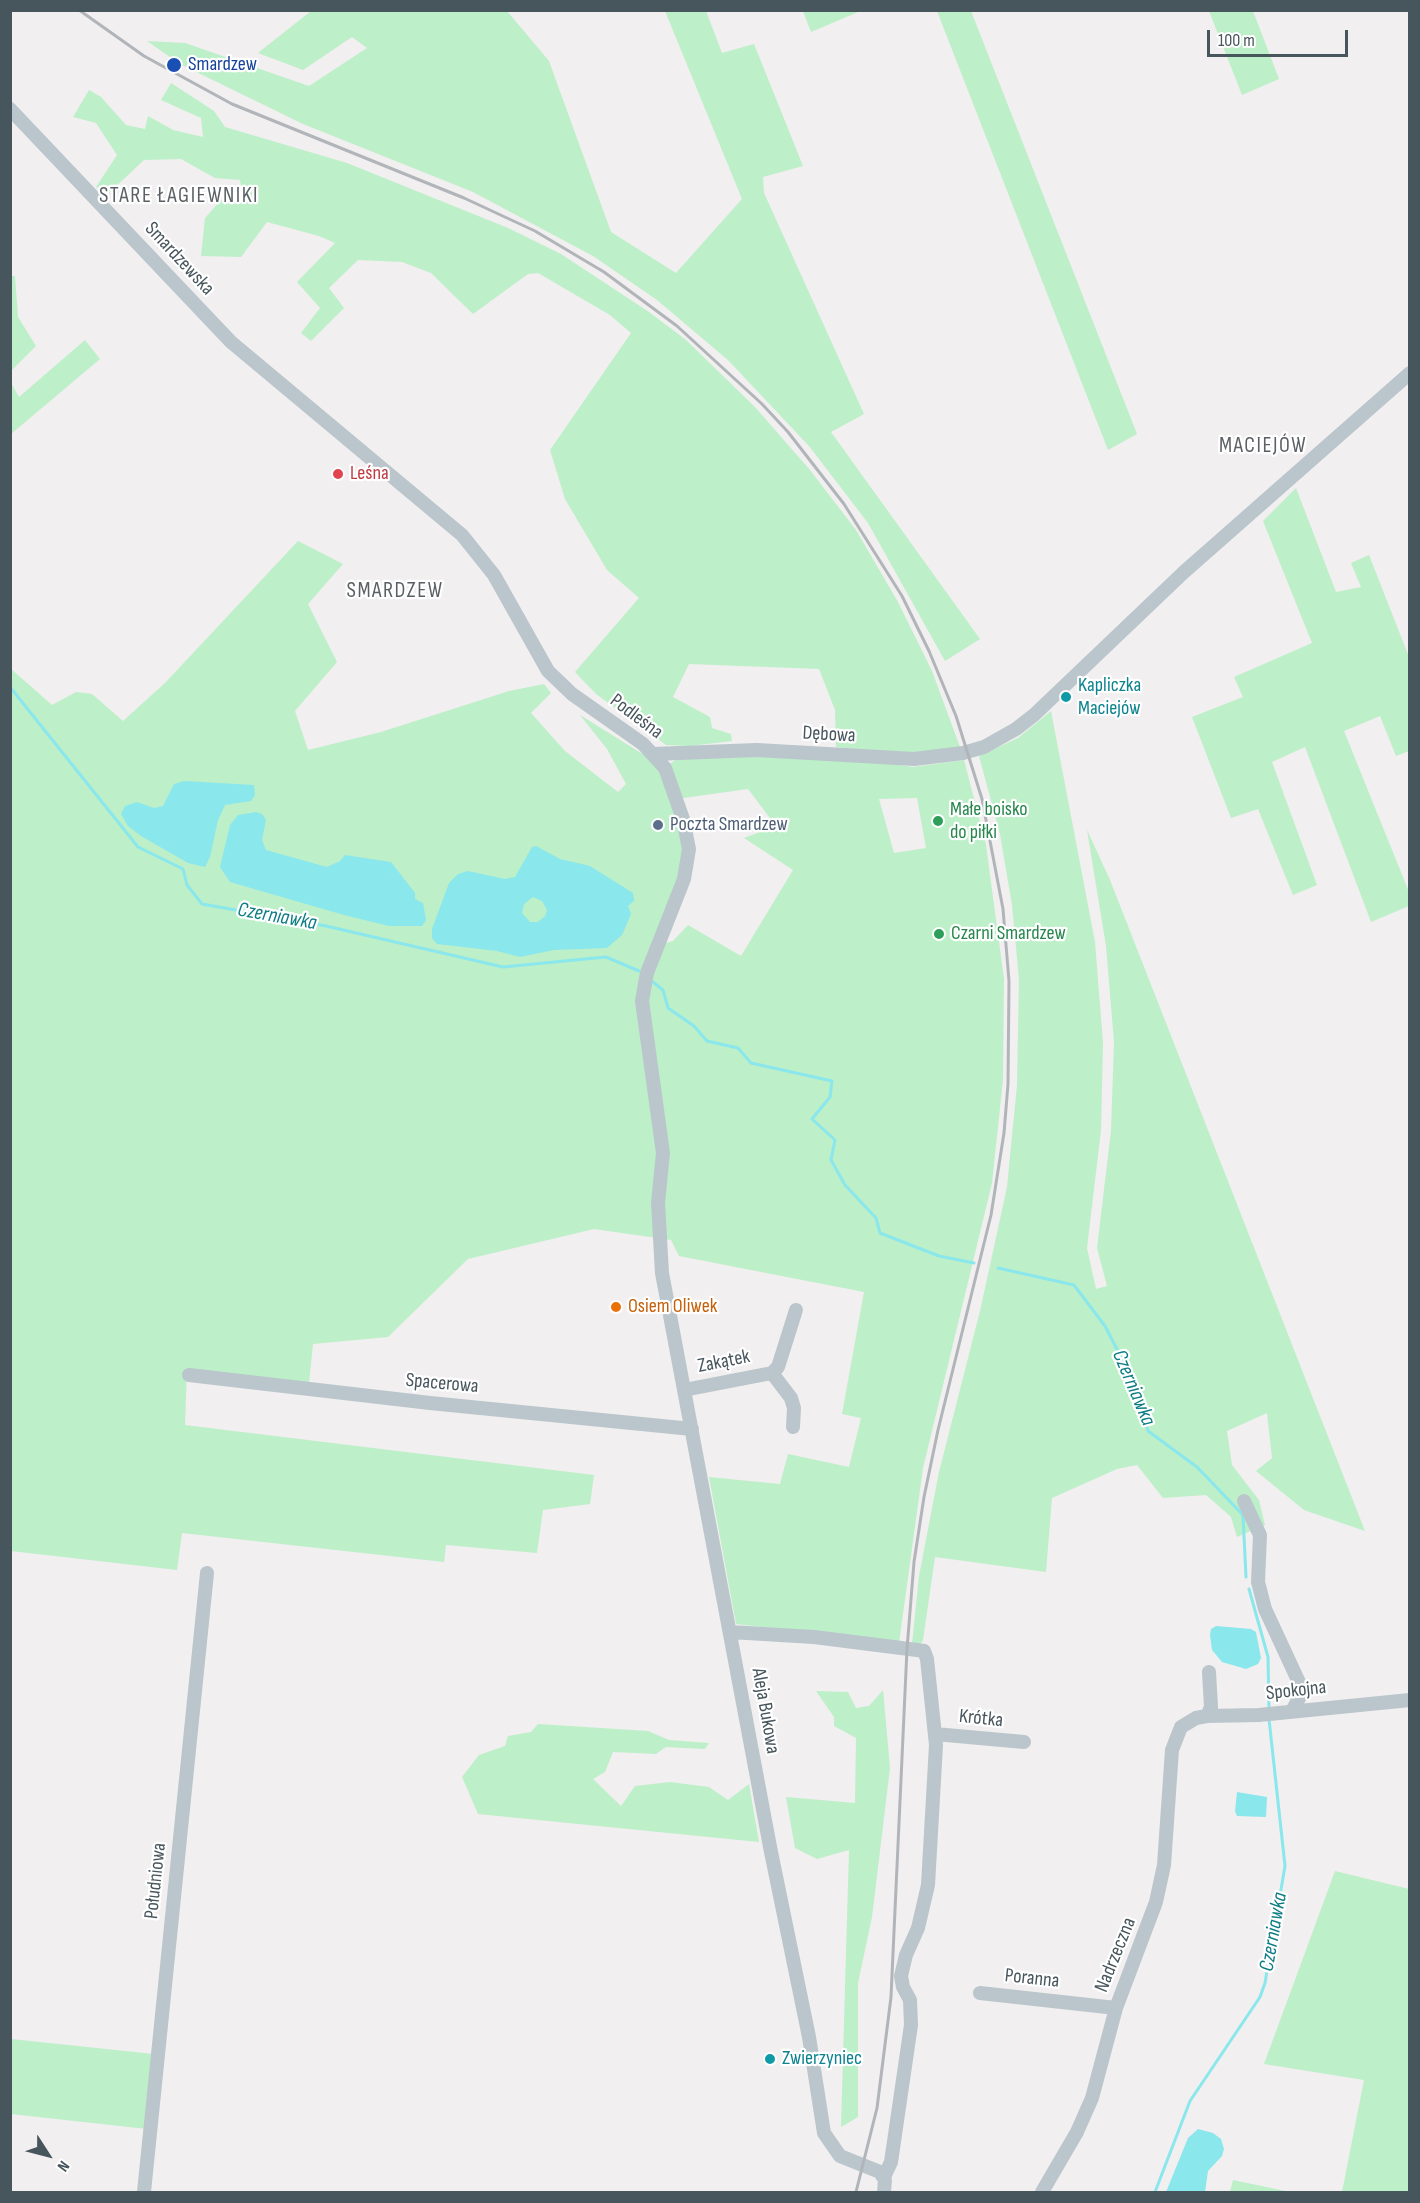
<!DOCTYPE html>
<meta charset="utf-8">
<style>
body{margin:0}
#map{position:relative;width:1420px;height:2203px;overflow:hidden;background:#f1efef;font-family:"Sofia Sans Condensed",sans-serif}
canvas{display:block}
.frame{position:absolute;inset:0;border:12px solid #47555c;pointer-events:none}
.north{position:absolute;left:18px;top:2125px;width:60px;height:60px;-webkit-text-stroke:4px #fff;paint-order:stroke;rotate:126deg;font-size:16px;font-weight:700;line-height:24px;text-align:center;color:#47555c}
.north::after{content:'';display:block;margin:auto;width:21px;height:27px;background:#47555c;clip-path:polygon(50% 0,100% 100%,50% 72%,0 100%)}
.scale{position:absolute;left:1207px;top:30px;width:141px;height:27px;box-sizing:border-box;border:3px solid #47555c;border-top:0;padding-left:8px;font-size:18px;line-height:21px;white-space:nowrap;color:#47555c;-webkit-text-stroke:4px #fff;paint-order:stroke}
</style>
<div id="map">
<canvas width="1420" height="2203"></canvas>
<div class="frame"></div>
<div class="north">N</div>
<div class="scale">100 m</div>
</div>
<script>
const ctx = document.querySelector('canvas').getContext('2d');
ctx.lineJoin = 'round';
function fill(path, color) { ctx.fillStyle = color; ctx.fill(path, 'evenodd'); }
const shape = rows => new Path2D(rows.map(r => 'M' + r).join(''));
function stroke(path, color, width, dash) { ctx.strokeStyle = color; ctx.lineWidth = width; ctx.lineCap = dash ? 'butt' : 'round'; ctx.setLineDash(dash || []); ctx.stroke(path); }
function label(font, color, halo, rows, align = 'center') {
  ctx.font = font + ' "Sofia Sans Condensed",sans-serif'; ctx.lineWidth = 4.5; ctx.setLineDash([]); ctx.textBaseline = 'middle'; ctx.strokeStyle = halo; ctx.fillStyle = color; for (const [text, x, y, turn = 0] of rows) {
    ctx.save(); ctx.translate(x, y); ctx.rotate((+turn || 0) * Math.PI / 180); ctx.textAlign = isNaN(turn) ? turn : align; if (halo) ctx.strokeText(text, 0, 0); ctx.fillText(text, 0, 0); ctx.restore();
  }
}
fill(shape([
 [863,10,811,32,803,11,803,10],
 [311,11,507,11,549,61,611,232,676,273,742,199,665,11,706,11,722,53,754,44,803,166,763,177,764,193,864,414,831,432,980,639,945,661,868,523,809,446,728,360,657,300,593,256,473,192,303,124,180,64,147,41,185,43,309,86,367,48,352,37,303,70,258,53],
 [937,11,971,11,1137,434,1108,450],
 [1209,11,1253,11,1279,79,1242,95],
 [171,83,214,111,225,127,347,163,508,228,561,254,649,312,686,340,755,407,810,470,856,530,898,602,932,671,960,747,936,753,893,754,836,747,835,710,819,669,689,664,673,697,710,717,712,728,731,734,732,741,690,746,666,745,596,694,575,672,639,598,607,570,565,499,550,450,631,333,610,315,538,273,528,274,473,314,431,273,402,262,358,260,329,288,344,308,311,341,301,333,320,308,297,282,335,243,319,236,267,222,241,257,201,256,205,218,220,201,242,191,240,180,215,178,181,159,144,160,109,193,96,187,117,155,96,123,73,117,89,90,101,97,126,125,145,129,148,116,173,130,203,137,201,118,161,100],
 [11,276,15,276,18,317,36,346,11,371],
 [85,340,100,359,11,434,11,383,19,397],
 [1296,488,1336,592,1361,587,1351,563,1369,555,1409,657,1409,751,1396,756,1380,716,1344,731,1409,892,1409,906,1371,922,1305,747,1272,762,1317,885,1293,895,1258,809,1231,818,1192,717,1243,697,1234,677,1312,643,1263,521],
 [298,541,343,564,308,604,337,662,295,711,308,750,381,732,509,691,544,684,551,693,531,713,565,751,618,792,626,784,607,749,580,715,665,768,687,751,827,754,913,767,964,760,986,845,1004,979,1003,1080,992,1183,923,1468,899,1643,736,1624,709,1477,780,1484,788,1454,849,1467,861,1418,842,1414,864,1292,679,1256,671,1240,594,1229,468,1259,388,1337,313,1344,309,1383,187,1369,185,1425,594,1475,590,1504,543,1510,537,1553,446,1545,444,1562,182,1533,177,1570,11,1551,10,668,52,705,76,692,92,694,123,721,165,683],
 [748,789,776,826,744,838,793,870,741,956,688,925,673,941,659,945,689,849,676,799],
 [917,798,926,848,894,853,879,799],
 [1051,711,1095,942,1103,1043,1101,1130,1087,1248,1096,1289,1107,1286,1097,1248,1111,1131,1114,1042,1106,946,1087,830,1110,880,1365,1531,1304,1510,1256,1471,1272,1458,1267,1413,1227,1431,1232,1465,1259,1500,1265,1525,1237,1537,1231,1517,1206,1495,1163,1498,1137,1465,1117,1469,1052,1498,1046,1572,935,1557,923,1640,920,1645,912,1644,919,1576,939,1472,980,1311,1007,1187,1017,1085,1019,979,1012,905,1000,834,979,756,1018,738],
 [883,1690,890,1768,872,1917,858,1983,858,2117,841,2127,849,1850,817,1859,795,1848,786,1797,855,1803,856,1738,834,1726,834,1717,816,1691,848,1692,856,1708,869,1706],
 [538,1724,648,1731,669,1740,709,1743,705,1749,666,1747,656,1754,613,1752,605,1772,593,1779,621,1806,635,1786,670,1782,709,1787,728,1800,749,1784,759,1842,478,1814,462,1777,479,1755,505,1746,508,1736,531,1732],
 [1335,1871,1409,1889,1409,2192,1342,2192,1364,2080,1264,2064],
 [11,2039,154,2054,147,2129,11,2114],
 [1233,2180,1290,2192,1230,2192]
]), '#bdefc9');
fill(shape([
 [184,781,254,785,255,795,251,801,225,805,218,820,210,857,205,867,188,863,141,836,128,826,121,814,125,806,137,802,154,808,163,806,174,784],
 [256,812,262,814,266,820,262,840,266,850,327,867,340,861,345,855,391,862,415,893,415,899,423,903,426,920,422,926,389,926,344,915,230,882,220,867,230,825,238,815],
 [536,846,560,859,590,866,633,893,634,901,628,906,631,914,622,935,607,948,554,950,520,957,497,951,437,944,432,938,432,929,449,883,458,874,468,871,505,879,515,877,532,847],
 [533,897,542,901,547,910,545,916,538,922,530,922,522,913,524,904],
 [1216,1626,1251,1629,1256,1632,1261,1658,1258,1664,1246,1669,1222,1662,1212,1650,1210,1635,1211,1629],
 [1237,1792,1267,1797,1266,1817,1237,1816,1235,1811],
 [1198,2129,1213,2133,1221,2139,1224,2149,1222,2156,1208,2171,1205,2192,1166,2192,1188,2138]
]), '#8ae7ec');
stroke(shape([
 [10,687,138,847,183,869,187,885,202,904,326,926,503,967,606,957,639,971],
 [653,982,663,990,668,1008,694,1026,707,1041,738,1048,751,1063,832,1081,830,1097,812,1119,835,1140,831,1160,845,1185,876,1218,880,1233,939,1256,974,1263],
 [998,1268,1074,1285,1105,1326,1138,1390,1148,1431,1197,1467,1243,1515,1246,1577],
 [1249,1589,1268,1657,1269,1709],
 [1155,2192,1190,2101,1260,1997,1265,1983,1285,1866,1269,1719]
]), '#8ae7ec', 3);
stroke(shape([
 [10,109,231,342,462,535,494,575,548,671,572,694,643,744,665,768,683,819,689,849,684,879,647,973,642,1001,663,1153,658,1203,662,1273,771,1852,809,2037,824,2133,840,2156,880,2172,885,2180,884,2192],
 [653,754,757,750,914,759,963,753,984,747,1016,729,1034,715,1184,572,1410,373],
 [772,1373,778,1367,796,1310],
 [189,1375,430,1403,692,1429],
 [684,1390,772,1373,791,1398,794,1408,793,1427],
 [1244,1501,1260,1535,1258,1582,1265,1609,1303,1691,1292,1711],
 [730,1632,814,1637,917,1650,924,1651,927,1659,936,1745,928,1885,918,1928,906,1955,901,1976,903,1987,910,2000,911,2025,891,2162,884,2177],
 [1207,1716,1211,1707,1209,1672],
 [935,1734,1024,1742],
 [980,1993,1116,2008],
 [144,2192,207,1573],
 [1042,2192,1077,2132,1092,2098,1116,2008,1156,1902,1164,1865,1172,1750,1181,1727,1196,1718,1207,1716,1259,1715,1410,1700]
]), '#bac6cc', 14);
stroke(shape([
 [79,10,144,56,232,104,464,198,535,231,604,272,677,326,762,404,788,432,844,504,902,596,929,651,956,716,982,799,1003,909,1009,981,1008,1084,1004,1133,991,1215,938,1430,924,1497,914,1562,907,1649,891,1997,877,2108,856,2192]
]), '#b1b5b9', 3);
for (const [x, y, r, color] of [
 [174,65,8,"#1a4fb4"],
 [338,474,6,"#e0444e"],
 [1066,697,6,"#0f9aa8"],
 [938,821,6,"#2e9e5b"],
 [658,825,6,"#5c6f8a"],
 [939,934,6,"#2e9e5b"],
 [616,1307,6,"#e8710a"],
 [770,2059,6,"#0f9aa8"]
]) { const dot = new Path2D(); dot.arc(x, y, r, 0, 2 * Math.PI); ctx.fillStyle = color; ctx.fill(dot); stroke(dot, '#fff', 2); }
label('20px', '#164399', '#fff', [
 ["Smardzew",188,65]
], 'left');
label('20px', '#47555c', '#fff', [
 ["Smardzewska",179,259,47],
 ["Podleśna",636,717,37],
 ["Dębowa",829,735,3],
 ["Zakątek",724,1362,-11],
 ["Spacerowa",442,1384,5],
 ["Spokojna",1296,1691,-6],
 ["Aleja Bukowa",765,1711,80],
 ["Krótka",981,1719,6],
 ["Południowa",156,1881,-84],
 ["Nadrzeczna",1116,1955,-68],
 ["Poranna",1032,1979,6]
]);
label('20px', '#be3a42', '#fff', [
 ["Leśna",350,474]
], 'left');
label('20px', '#0d838f', '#fff', [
 ["Kapliczka",1078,686],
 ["Maciejów",1078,709],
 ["Zwierzyniec",782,2059]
], 'left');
label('20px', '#27864d', '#fff', [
 ["Małe boisko",950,810],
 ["do piłki",950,833],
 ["Czarni Smardzew",951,934]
], 'left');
label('20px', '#4e5e75', '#fff', [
 ["Poczta Smardzew",670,825]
], 'left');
label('20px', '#c56008', '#fff', [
 ["Osiem Oliwek",628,1307]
], 'left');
label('italic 21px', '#0d7d84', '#fff', [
 ["Czerniawka",277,917,10],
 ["Czerniawka",1133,1388,67],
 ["Czerniawka",1274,1932,-80]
]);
ctx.letterSpacing = '1.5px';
label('22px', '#5b6064', '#fff', [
 ["STARE ŁAGIEWNIKI",179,196],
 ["MACIEJÓW",1263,446],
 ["SMARDZEW",395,591]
]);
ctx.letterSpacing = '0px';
</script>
